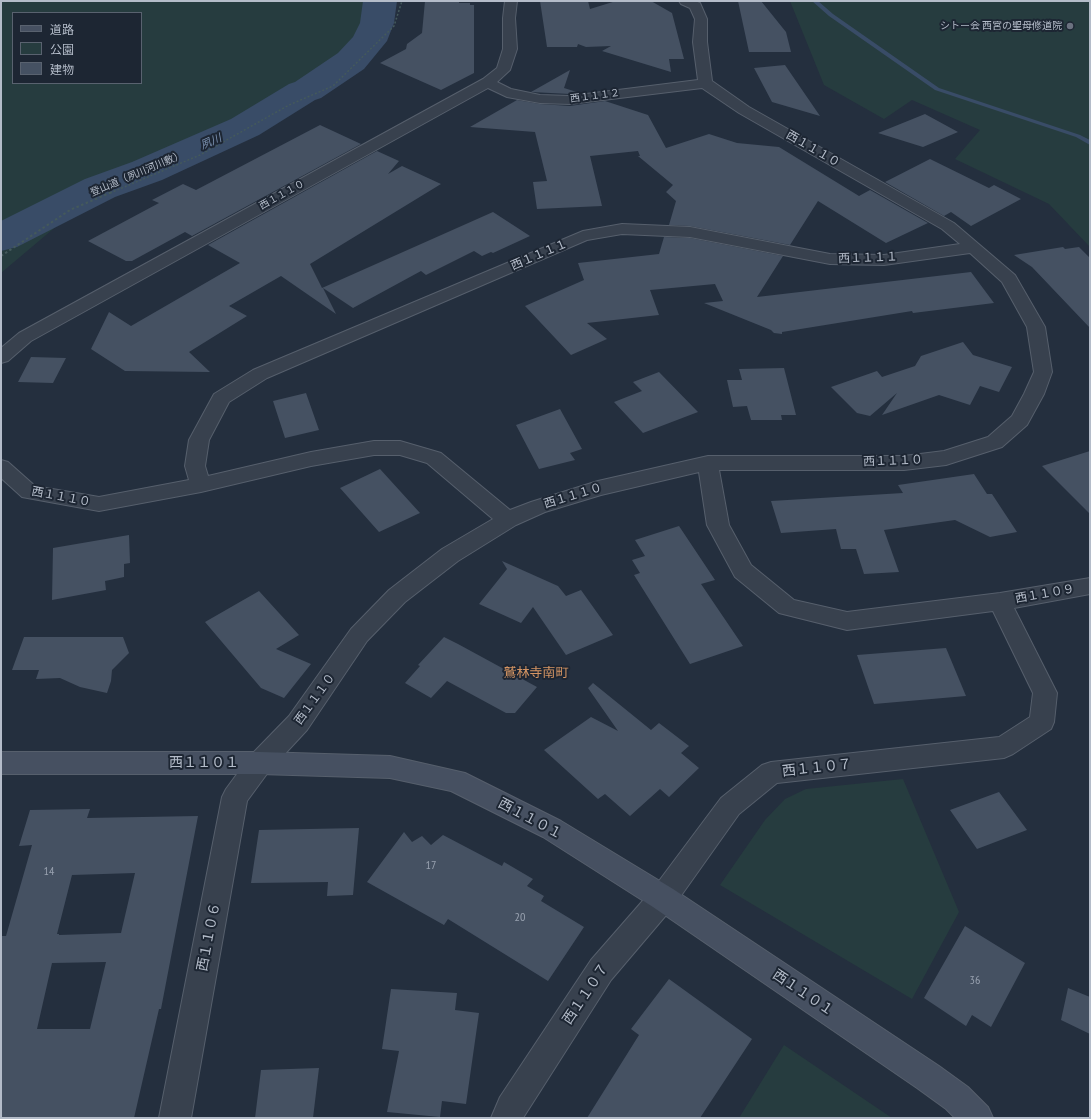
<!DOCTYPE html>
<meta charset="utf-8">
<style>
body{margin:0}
#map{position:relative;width:1091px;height:1119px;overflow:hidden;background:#242f3e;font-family:"PT Sans Narrow","Noto Sans JP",sans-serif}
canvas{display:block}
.frame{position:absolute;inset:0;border:2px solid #b4bcc9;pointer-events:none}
.legend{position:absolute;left:12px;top:12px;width:130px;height:72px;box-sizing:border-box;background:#1d2633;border:1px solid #59626f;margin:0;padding:5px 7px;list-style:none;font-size:12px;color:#b4bcc9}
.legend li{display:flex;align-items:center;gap:8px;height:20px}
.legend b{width:20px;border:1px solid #59626f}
</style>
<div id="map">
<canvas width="1091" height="1119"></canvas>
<div class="frame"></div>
<ul class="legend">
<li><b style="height:5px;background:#465061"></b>道路</li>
<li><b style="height:11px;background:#263c3f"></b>公園</li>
<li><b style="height:11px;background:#455162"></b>建物</li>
</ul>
</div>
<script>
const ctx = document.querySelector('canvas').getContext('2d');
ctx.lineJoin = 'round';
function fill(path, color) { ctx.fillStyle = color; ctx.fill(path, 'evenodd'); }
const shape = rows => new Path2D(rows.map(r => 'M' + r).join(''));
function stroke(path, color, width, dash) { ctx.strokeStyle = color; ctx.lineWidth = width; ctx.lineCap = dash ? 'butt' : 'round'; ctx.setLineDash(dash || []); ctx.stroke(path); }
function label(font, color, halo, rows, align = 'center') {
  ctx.font = font + ' "PT Sans Narrow","Noto Sans JP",sans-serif'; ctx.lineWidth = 4; ctx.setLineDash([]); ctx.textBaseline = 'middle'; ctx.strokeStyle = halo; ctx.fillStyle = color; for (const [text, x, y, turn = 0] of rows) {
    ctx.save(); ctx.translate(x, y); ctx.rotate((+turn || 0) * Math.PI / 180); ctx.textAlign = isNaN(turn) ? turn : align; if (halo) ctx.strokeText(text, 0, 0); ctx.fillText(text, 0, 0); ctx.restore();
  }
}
fill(shape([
 [1,1,391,1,385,28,344,81,298,104,242,135,65,219,1,273],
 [13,13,141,13,141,83,13,83],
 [790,1,1090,1,1090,247,1049,204,955,159,980,130,912,100,884,119,824,85],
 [903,779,959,912,912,999,720,885,765,820,785,799,806,789],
 [784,1045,892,1118,739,1118]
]), '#263c3f');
fill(shape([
 [812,1,818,1,833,14,939,88,1080,135,1090,140,1090,145,1076,137,935,90,829,16,812,1]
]), '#394c67');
fill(shape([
 [363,1,397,1,394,23,387,41,364,69,321,98,315,100,259,135,162,180,115,197,17,247,1,251,1,221,85,179,132,162,231,119,289,84,295,82,338,53,353,37,360,23,363,1]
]), '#394c67');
fill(shape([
 [425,1,459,2,459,3,470,3,470,5,474,5,474,73,441,90,380,63,406,49,407,44,422,33],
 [540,1,588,1,590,9,616,1,651,1,672,13,684,59,669,59,671,72,602,51,611,46,586,47,578,44,577,47,547,47],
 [738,1,761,1,786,32,791,52,749,52],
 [785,65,820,116,772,102,754,68],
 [570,70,564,88,580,93,570,94,531,92],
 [517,100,540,104,570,106,605,101,648,115,666,148,709,134,737,143,779,147,859,196,870,190,928,223,886,243,818,201,790,245,690,226,669,225,676,201,666,192,673,185,638,156,640,156,638,151,590,156,602,206,537,209,533,182,547,181,535,132,470,127],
 [925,114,958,132,923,147,878,133],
 [320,125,361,144,192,236,185,232,132,261,126,261,88,241,159,203,152,200,183,184,196,190],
 [377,151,399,161,388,174,402,166,441,184,310,264,322,288,493,212,530,236,493,253,491,252,482,256,474,251,426,275,421,271,353,308,323,288,336,314,281,276,229,306,247,316,189,352,210,372,125,371,91,349,109,312,131,326,240,263,208,245],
 [930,159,989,188,994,185,1021,199,971,226,951,212,944,216,885,182],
 [664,237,690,238,783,256,757,297,971,272,994,303,913,313,912,311,782,332,782,334,774,333,771,330,704,303,723,301,715,284,650,290,659,315,587,323,607,339,571,355,525,306,584,280,578,263,659,254],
 [1063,247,1065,249,1079,247,1090,258,1090,328,1032,267,1014,255],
 [963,342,973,355,1012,367,999,392,980,386,970,405,939,395,882,415,897,393,870,416,857,413,831,387,877,371,882,377,915,366,921,356],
 [31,357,66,358,53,383,18,382],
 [784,368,796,415,781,415,782,420,751,420,747,406,733,407,727,380,742,380,739,369],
 [659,372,698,412,643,433,614,402,642,391,633,382],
 [306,393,319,430,285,438,273,401],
 [560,409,582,449,570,453,575,460,539,469,516,425],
 [1090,451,1090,514,1042,466],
 [380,469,420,513,379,532,340,488],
 [974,474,987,494,992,494,1017,532,990,537,955,520,884,530,899,572,864,574,856,549,841,549,836,529,781,533,771,501,903,493,898,485],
 [679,526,715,580,701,584,743,646,690,664,634,575,640,573,632,560,645,556,635,540],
 [129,535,130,563,124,564,124,577,105,581,106,590,52,600,53,548],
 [502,561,558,586,566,596,581,590,613,635,566,655,533,607,521,623,479,604,507,569],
 [259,591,299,635,276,649,311,664,284,698,261,688,205,622],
 [24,637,123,637,129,653,112,670,111,681,107,693,80,687,60,678,36,679,39,670,12,670],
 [444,637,458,644,537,687,515,713,506,713,447,681,431,698,405,683,420,666,418,665],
 [946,648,966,696,874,704,857,655],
 [593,683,651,730,659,723,689,746,681,753,699,768,669,797,660,789,630,816,605,794,598,799,544,750,591,717,618,731,588,688],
 [999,792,1027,830,977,849,950,810],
 [90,809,87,818,198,816,161,1009,159,1009,134,1118,1,1118,1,936,6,936,32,845,19,846,30,810],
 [135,873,121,933,59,935,59,934,57,934,72,875],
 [106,962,90,1029,37,1029,52,963],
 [359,828,353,895,327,896,328,882,251,883,259,830],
 [404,832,412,842,422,836,431,845,443,835,502,866,504,862,533,879,527,886,544,896,541,901,584,927,548,981,448,919,444,925,367,882],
 [965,926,1025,963,991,1027,972,1015,966,1026,924,998],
 [669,979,752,1039,700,1118,587,1118,639,1035,631,1029],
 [1068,988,1090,997,1090,1034,1061,1020],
 [391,989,457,993,455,1010,479,1013,466,1104,442,1101,440,1117,387,1112,399,1051,382,1049],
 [319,1068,313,1118,255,1118,261,1070]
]), '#455162');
const street = shape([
 [505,1,517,1,515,18,517,49,510,70,497,82,511,89,540,95,570,96,698,80,693,42,695,19,690,8,681,4,679,1,695,1,700,3,707,19,707,42,712,81,749,107,954,223,1015,275,1045,327,1052,372,1044,394,1027,425,1002,447,946,465,904,470,719,470,729,525,751,565,794,600,847,612,1000,593,1090,578,1090,594,1014,608,1057,693,1054,722,1051,729,1013,754,1004,758,777,783,739,814,673,907,611,980,523,1118,491,1118,500,1097,591,960,653,889,721,798,762,765,771,762,999,737,1030,717,1033,693,993,611,847,630,779,613,735,577,707,525,699,472,601,495,545,512,516,525,458,561,405,602,367,641,307,730,269,771,247,801,191,1118,159,1118,222,797,226,789,251,755,289,716,351,629,389,590,442,549,493,519,427,463,400,455,374,455,311,466,201,492,99,511,22,497,1,478,1,460,8,462,35,486,99,497,189,480,185,466,189,440,214,394,253,370,583,231,622,224,690,227,830,254,884,255,960,244,942,229,739,113,702,88,570,104,540,103,507,97,488,88,31,341,8,361,1,363,1,348,19,333,483,79,497,68,503,49,503,18,505,1],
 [622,234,690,237,830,264,884,265,970,253,1002,282,1027,327,1034,372,1024,394,1012,416,988,437,944,451,904,456,708,456,598,481,531,502,510,510,441,453,400,441,374,441,311,452,208,476,205,466,209,440,229,402,267,378,587,240,622,234]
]);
const secondary = shape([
 [1,752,260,752,390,756,465,773,561,821,673,889,939,1066,968,1087,988,1107,993,1118,955,1118,946,1109,917,1088,653,907,543,837,451,791,390,778,260,774,1,774,1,752]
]);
stroke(street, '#565f6c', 2);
stroke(secondary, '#565f6c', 2);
stroke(shape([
 [110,193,200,155,289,105,333,86,394,26,402,1]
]), '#44595c', 1.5, [2, 2]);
stroke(shape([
 [1,256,70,210,112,192]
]), '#44595c', 2, [2.5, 2.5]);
fill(street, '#38414e');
fill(secondary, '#465061');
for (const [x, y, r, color] of [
 [1070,26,4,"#6b7280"]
]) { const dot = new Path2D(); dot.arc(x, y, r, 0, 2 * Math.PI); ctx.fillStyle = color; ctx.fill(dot); stroke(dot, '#1d2633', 1.5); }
label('10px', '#b4bcc9', '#1d2633', [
 ["シトー会 西宮の聖母修道院",1062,26]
], 'right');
label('10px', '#b4bcc9', '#1d2633', [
 ["西１１１２",595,96,-7],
 ["登山道（夙川河川敷）",137,174,-23],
 ["西１１１０",282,195,-29]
]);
label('italic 11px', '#7c92b1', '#1d2633', [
 ["夙川",211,142,-24]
]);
label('12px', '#b4bcc9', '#1d2633', [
 ["西１１１０",813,149,30],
 ["西１１１１",539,255,-23],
 ["西１１１１",868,258,-2],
 ["西１１１０",893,461,-2],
 ["西１１１０",573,496,-17],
 ["西１１１０",61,497,11],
 ["西１１０９",1045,594,-10],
 ["西１１１０",315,699,-54]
]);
label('12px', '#98a1af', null, [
 ["17",431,866],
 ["14",49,872],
 ["20",520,918],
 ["36",975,981]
]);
label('13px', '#d59563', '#1d2633', [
 ["鷲林寺南町",536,673]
]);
label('14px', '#b4bcc9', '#1d2633', [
 ["西１１０１",204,763],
 ["西１１０７",817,768,-6],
 ["西１１０１",530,819,28],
 ["西１１０６",209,937,-79],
 ["西１１０１",803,993,34],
 ["西１１０７",586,994,-56]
]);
</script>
